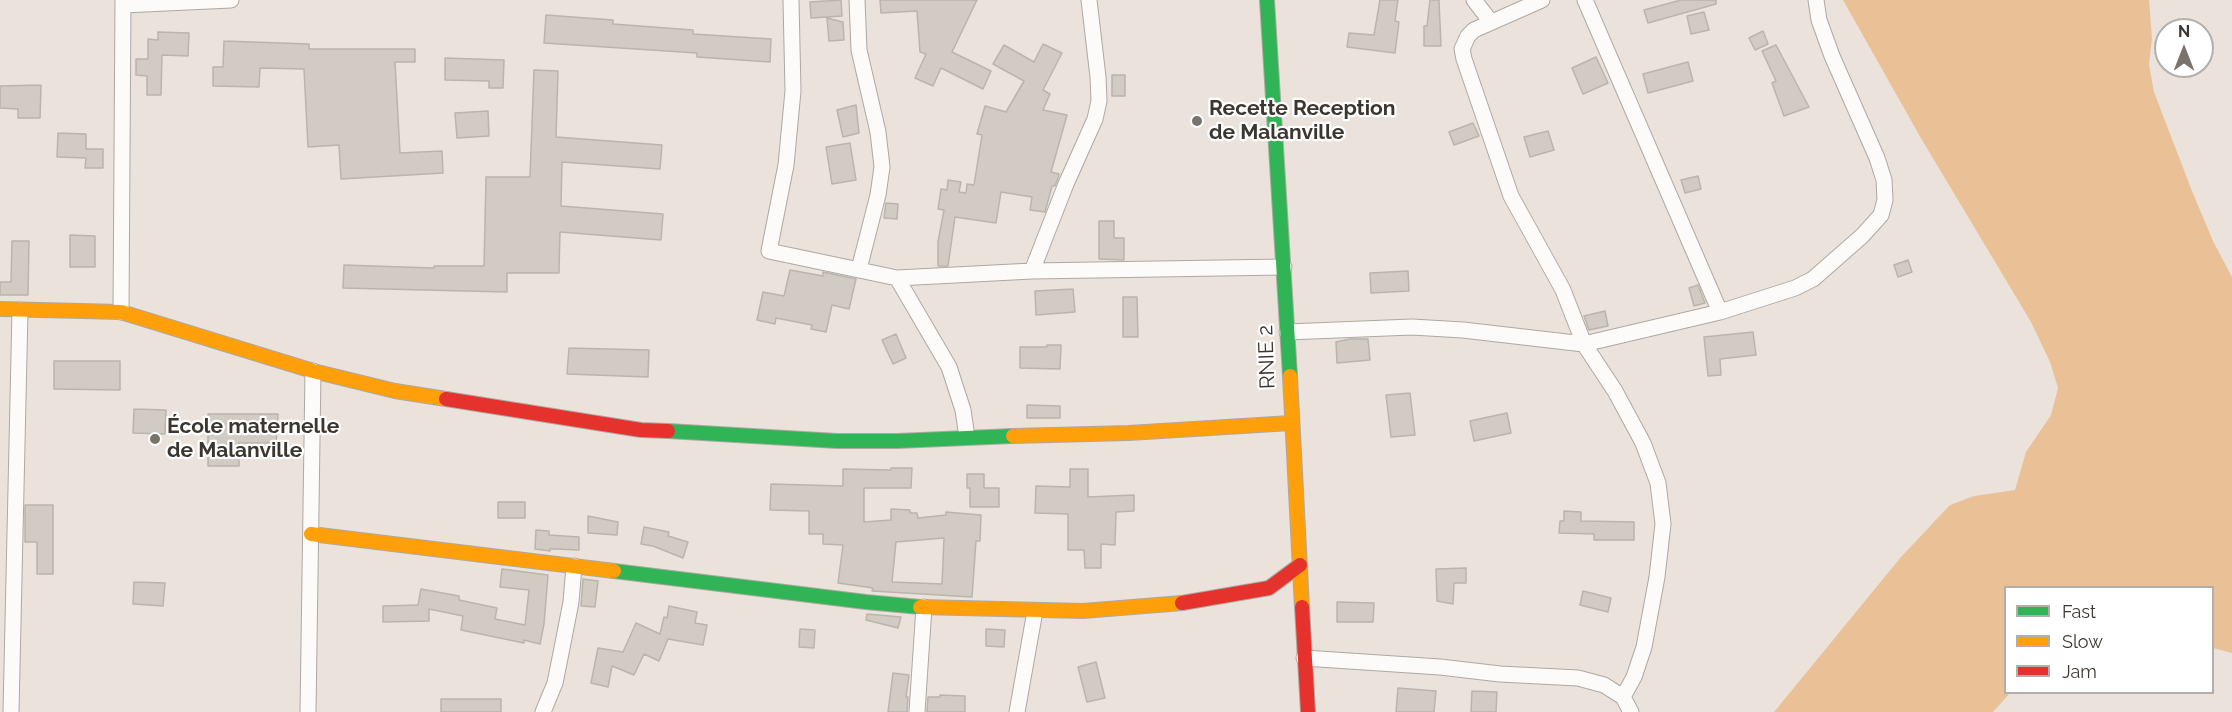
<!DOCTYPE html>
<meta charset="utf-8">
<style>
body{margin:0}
#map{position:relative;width:2232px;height:712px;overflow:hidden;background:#ebe3db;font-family:Raleway,sans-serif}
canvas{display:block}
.legend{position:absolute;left:2004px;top:586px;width:210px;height:108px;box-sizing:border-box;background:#fff;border:2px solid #b1afad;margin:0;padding:8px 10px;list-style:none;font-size:18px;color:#3c3631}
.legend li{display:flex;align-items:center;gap:12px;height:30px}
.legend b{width:30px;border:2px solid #b1afad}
.north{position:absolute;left:2154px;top:18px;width:60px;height:60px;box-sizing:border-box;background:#fff;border:2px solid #b1afad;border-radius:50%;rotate:0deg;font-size:16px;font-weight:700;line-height:24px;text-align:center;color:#3c3631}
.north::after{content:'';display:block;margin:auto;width:21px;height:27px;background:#79736c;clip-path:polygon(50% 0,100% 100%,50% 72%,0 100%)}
</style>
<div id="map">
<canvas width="2232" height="712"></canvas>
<ul class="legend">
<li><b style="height:8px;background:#30b455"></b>Fast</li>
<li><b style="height:8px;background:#ff9f0a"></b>Slow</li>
<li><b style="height:8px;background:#e5322d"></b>Jam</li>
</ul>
<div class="north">N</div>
</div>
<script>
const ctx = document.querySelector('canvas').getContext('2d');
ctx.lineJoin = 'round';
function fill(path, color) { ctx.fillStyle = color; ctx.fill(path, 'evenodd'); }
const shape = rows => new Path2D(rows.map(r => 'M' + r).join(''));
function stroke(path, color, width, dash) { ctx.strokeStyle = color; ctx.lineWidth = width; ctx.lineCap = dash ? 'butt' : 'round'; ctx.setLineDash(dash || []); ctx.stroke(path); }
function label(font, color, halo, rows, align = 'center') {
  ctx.font = font + ' Raleway,sans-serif'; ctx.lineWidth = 4.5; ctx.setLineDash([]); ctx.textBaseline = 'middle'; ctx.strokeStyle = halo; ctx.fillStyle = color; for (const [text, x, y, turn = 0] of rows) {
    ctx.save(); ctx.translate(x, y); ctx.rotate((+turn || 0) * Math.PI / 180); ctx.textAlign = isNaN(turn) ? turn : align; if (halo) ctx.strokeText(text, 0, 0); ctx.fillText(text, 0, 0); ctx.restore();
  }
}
fill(shape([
 [1843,0,2149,0,2152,38,2149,64,2154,92,2192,191,2213,241,2232,277,2232,653,2213,648,2212,588,2006,588,2006,692,2010,693,1993,712,1774,712,1901,557,1950,505,1974,496,2015,490,2026,452,2051,415,2058,388,2050,362,2031,322,1922,140]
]), '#eac196');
const building = shape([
 [841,0,842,16,811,18,810,2,841,0],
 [880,0,977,0,952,52,991,71,983,89,941,68,933,86,915,78,926,54,920,52,917,11,881,13,880,0],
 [1380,0,1398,0,1395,21,1399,22,1395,53,1347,47,1349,33,1374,35,1380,0],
 [1430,0,1439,0,1441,46,1424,46,1424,26,1427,26,1430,0],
 [1681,0,1716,0,1716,4,1648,23,1644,10,1681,0],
 [1704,12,1709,30,1691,34,1687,16,1704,12],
 [546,15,613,20,613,24,693,30,693,34,771,39,770,62,697,57,697,53,544,43,546,15],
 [827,18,843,22,844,40,829,41,827,18],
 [1763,31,1768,44,1755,50,1749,38,1763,31],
 [158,32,189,33,188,56,162,55,161,95,147,95,147,76,136,75,136,59,148,59,148,39,158,40,158,32],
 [224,41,309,44,309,49,415,49,415,62,395,62,400,153,442,151,443,173,341,179,339,145,308,147,304,69,260,68,259,87,213,86,213,67,223,67,224,41],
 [1043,44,1062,53,1043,90,1050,94,1043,110,1067,115,1051,172,1059,174,1058,178,1055,186,1052,186,1045,212,1030,210,1032,197,1001,192,996,223,955,217,948,266,938,266,938,242,944,210,938,209,941,189,947,190,948,180,961,182,959,192,966,193,967,184,974,185,982,135,977,134,985,106,1006,112,1024,81,993,64,1004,45,1034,62,1043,44],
 [1776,45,1809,107,1784,116,1772,83,1776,81,1762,51,1776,45],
 [1596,57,1608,83,1583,94,1572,68,1596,57],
 [445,58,504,60,503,88,489,88,489,81,445,80,445,58],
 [1688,62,1693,81,1648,93,1643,74,1688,62],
 [534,70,558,71,556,137,662,145,660,169,562,162,561,206,663,214,661,240,560,232,559,273,507,273,507,292,343,288,344,265,434,268,434,266,484,266,486,177,530,177,534,70],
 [1112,75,1125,75,1125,96,1112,96,1112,75],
 [41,85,40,118,18,118,18,109,0,108,0,86,41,85],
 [856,105,859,133,843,137,837,110,856,105],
 [488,111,489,136,457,138,455,113,488,111],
 [1473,123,1479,136,1454,145,1449,132,1473,123],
 [1548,131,1554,150,1530,157,1524,137,1548,131],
 [58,133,86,134,86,149,103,149,103,168,85,168,86,158,57,157,58,133],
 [850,143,856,180,832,184,826,147,850,143],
 [1698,176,1701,189,1685,193,1681,180,1698,176],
 [886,203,898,204,897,219,884,218,886,203],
 [1099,221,1114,221,1114,238,1124,238,1124,260,1099,259,1099,221],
 [70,235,95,236,95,267,70,267,70,235],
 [12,241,29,241,28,295,0,295,0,282,11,282,12,241],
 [1908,260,1912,272,1898,277,1894,265,1908,260],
 [790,270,823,276,823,272,856,279,849,309,832,305,826,332,811,329,812,325,776,318,775,324,757,320,763,292,784,296,790,270],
 [1408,271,1409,291,1371,293,1370,273,1408,271],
 [1698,285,1705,303,1694,306,1689,288,1698,285],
 [1073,289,1075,312,1036,315,1035,291,1073,289],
 [1123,297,1137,297,1138,337,1123,337,1123,297],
 [1605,311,1608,326,1589,330,1584,316,1605,311],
 [1753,332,1756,355,1720,359,1721,375,1708,376,1704,337,1753,332],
 [896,334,906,358,893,364,882,340,896,334],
 [1350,339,1368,339,1370,360,1337,363,1336,342,1350,339],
 [1047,345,1061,345,1060,369,1020,368,1020,347,1047,347,1047,345],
 [569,348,649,350,648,377,567,374,569,348],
 [54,361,120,361,120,390,54,389,54,361],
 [1410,393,1415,435,1391,437,1386,395,1410,393],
 [1027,405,1060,406,1060,418,1027,418,1027,405],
 [134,409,166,410,165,434,133,433,134,409],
 [1507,413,1511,433,1474,441,1470,421,1507,413],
 [208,414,278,414,276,443,239,443,239,466,208,466,208,414],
 [891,468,912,468,911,488,864,488,864,522,891,520,891,509,910,510,910,513,917,513,918,518,946,515,946,512,981,515,980,541,976,541,972,597,872,591,873,588,838,583,843,545,823,544,823,534,809,534,809,511,770,510,771,484,843,486,843,469,891,470,891,468],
 [944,538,942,584,892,582,896,542,944,538],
 [1070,469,1088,469,1088,497,1134,495,1134,511,1116,512,1115,545,1101,544,1101,568,1085,568,1084,550,1068,550,1068,514,1035,513,1036,486,1070,487,1070,469],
 [967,474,984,474,984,488,999,488,999,507,970,507,970,488,967,488,967,474],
 [498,502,525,502,525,518,498,518,498,502],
 [25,505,53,505,53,574,37,574,37,542,25,542,25,505],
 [1564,511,1581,512,1581,521,1634,522,1634,540,1594,540,1594,534,1559,533,1560,521,1564,521,1564,511],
 [588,516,618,522,617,535,588,533,588,516],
 [644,527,669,532,668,536,688,542,683,558,653,546,641,544,644,527],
 [536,530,549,531,549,535,579,537,579,550,556,549,550,549,550,551,535,549,536,530],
 [1466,568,1466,583,1454,583,1453,604,1437,601,1436,569,1466,568],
 [502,569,548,575,544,624,540,644,524,640,524,643,461,630,463,616,429,609,429,621,383,622,383,606,418,605,421,589,459,596,459,600,497,608,495,619,525,625,529,590,500,587,502,569],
 [583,579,598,581,595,607,581,606,583,579],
 [134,582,165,583,163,606,133,604,134,582],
 [1583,591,1611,598,1608,612,1580,605,1583,591],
 [1337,602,1374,603,1373,622,1337,622,1337,602],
 [669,606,697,612,695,623,707,625,703,645,668,639,659,661,644,654,634,675,612,666,608,687,591,683,598,648,623,652,636,623,660,634,664,617,667,618,669,606],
 [867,614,901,617,898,628,866,620,867,614],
 [800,629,815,630,814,648,799,647,800,629],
 [986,629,1005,630,1004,647,986,646,986,629],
 [1096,662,1105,698,1087,702,1078,667,1096,662],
 [893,673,909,675,906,697,908,697,907,712,888,712,893,673],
 [1398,688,1436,691,1434,712,1396,712,1398,688],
 [1472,691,1497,692,1496,712,1471,712,1472,691],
 [940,695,965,696,965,712,927,712,928,697,940,697,940,695],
 [441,699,501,699,501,712,441,712,441,699]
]);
fill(building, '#d1cbc4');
stroke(building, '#bab4ad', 1.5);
const street = shape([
 [791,0,793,91,786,165,769,251,897,278,1032,271,1284,267],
 [857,0,859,50,878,132,882,167,878,195,859,269],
 [1474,0,1491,22],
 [1542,0,1474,30,1468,36,1462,49,1464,59,1511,196,1563,290,1584,344,1615,391,1643,443,1658,483,1663,524,1657,577,1644,647,1634,677,1623,697],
 [1585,0,1720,312],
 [123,5,231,0],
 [1032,271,1066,184,1095,119,1099,101,1098,77,1089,0],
 [897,278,949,367,963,410,967,437],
 [121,312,123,0],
 [1287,332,1412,327,1463,330,1584,344,1720,312,1795,288,1813,279,1862,236,1881,215,1885,200,1884,180,1877,158,1832,56,1819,20,1816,0],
 [1304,658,1440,667,1500,674,1578,678,1604,685,1623,697,1631,712],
 [11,712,20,310],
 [308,712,313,371],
 [543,712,555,683,563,643,571,602,574,566],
 [917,712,924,607],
 [1017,712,1035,611]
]);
const fast = shape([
 [1267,0,1290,376],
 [668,431,837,441,897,441,1013,436],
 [614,571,866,602,920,607]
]);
const slow = shape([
 [0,309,121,312,313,371,395,391,446,399],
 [1290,376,1302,607],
 [1013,436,1129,433,1291,423],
 [311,534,614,571],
 [920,607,1083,611,1182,603]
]);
const jam = shape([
 [446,399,641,430,668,431],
 [1182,603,1269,588,1300,565],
 [1302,607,1308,712]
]);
stroke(street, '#aea8a2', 17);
stroke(fast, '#aea8a2', 16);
stroke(slow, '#aea8a2', 16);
stroke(jam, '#aea8a2', 16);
stroke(street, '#fcfbfa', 15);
stroke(fast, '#30b455', 14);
stroke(slow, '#ff9f0a', 14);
stroke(jam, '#e5322d', 14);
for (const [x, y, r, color] of [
 [1197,121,6,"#79736c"],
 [155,439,6,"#79736c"]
]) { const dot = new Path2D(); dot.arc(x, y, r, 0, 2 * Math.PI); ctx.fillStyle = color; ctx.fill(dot); stroke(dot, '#fff', 2); }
label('bold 21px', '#3c3631', '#fff', [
 ["Recette Reception",1209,109],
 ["de Malanville",1209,133],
 ["École maternelle",167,427],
 ["de Malanville",167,451]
], 'left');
label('21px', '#3c3631', '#fff', [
 ["RNIE 2",1267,357,-92]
]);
</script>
